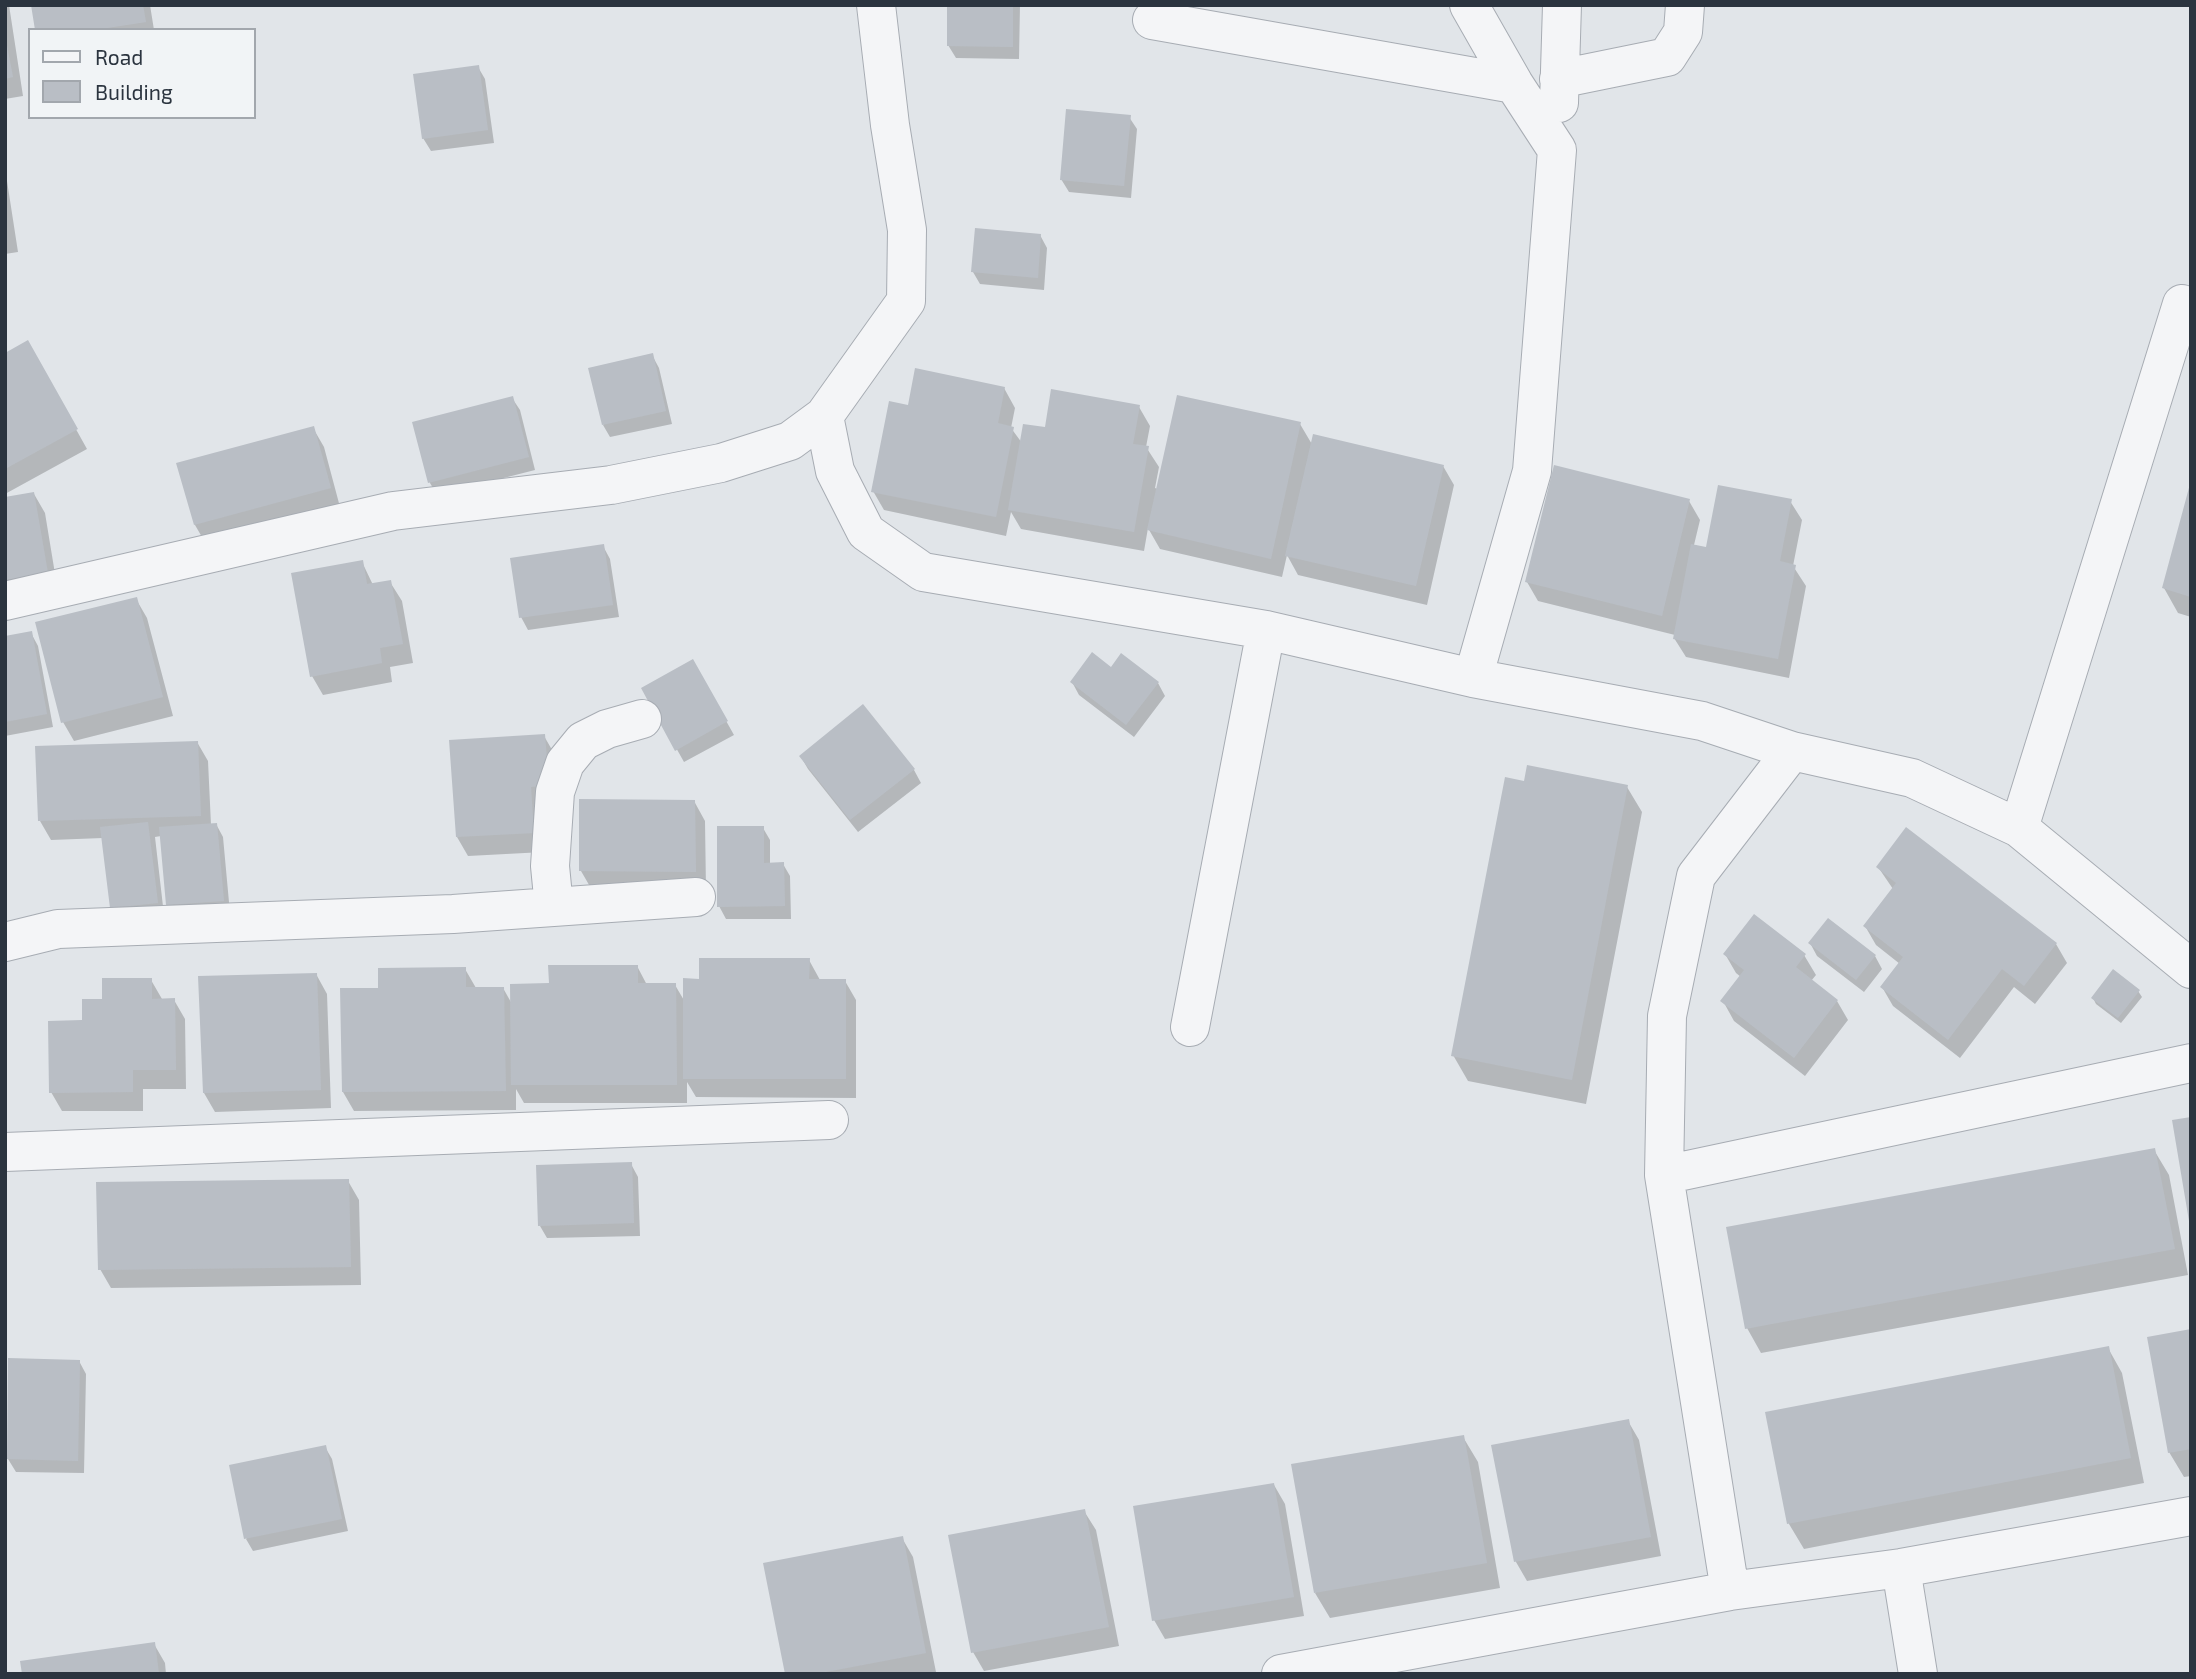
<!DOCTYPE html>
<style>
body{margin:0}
#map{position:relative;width:2196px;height:1679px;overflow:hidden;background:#e1e5e9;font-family:"Exo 2",sans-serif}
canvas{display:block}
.frame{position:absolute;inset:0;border:7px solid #2b343f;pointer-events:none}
.legend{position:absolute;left:28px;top:28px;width:228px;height:91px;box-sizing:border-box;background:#f1f4f6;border:2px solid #a2a7ad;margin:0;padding:9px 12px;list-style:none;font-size:21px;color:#2b343f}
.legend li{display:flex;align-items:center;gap:14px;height:35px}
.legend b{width:35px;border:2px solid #a2a7ad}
</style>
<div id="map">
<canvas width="2196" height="1679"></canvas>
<div class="frame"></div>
<ul class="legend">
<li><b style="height:9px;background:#f4f5f7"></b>Road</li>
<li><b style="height:19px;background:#b9bec5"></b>Building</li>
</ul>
</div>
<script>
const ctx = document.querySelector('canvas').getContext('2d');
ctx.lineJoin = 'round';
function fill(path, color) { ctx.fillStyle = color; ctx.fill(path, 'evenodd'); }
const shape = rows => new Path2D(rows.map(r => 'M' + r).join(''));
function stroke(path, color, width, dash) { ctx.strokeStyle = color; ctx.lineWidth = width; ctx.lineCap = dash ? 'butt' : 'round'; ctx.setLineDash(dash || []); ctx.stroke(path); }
fill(shape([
 [5,5,9,5,23,96,5,99],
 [33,5,150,5,154,30,37,30],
 [949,5,1020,5,1019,59,956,58,948,45],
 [478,67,485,79,494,143,431,151,423,138],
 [1129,117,1137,129,1131,198,1069,192,1061,179],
 [5,168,18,252,5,254],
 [1040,235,1047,248,1044,290,980,284,973,272],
 [28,343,87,449,5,494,5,355],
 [652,355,659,368,672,424,610,437,603,425],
 [1004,388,1015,408,1011,428,1022,443,1046,429,1139,407,1150,426,1146,447,1159,467,1155,488,1158,489,1300,424,1313,446,1443,466,1454,485,1427,605,1298,575,1287,555,1282,577,1160,549,1148,528,1144,551,1021,529,1011,512,1006,536,884,510,873,491,910,407],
 [512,398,520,410,535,470,437,495,430,483,414,423],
 [313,428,324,447,340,507,206,544,195,525,179,465],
 [2191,488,2191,617,2178,613,2164,588],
 [34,494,45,513,58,592,5,601,5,498],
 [1689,501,1700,520,1694,545,1707,549,1790,501,1802,520,1793,566,1806,586,1789,678,1686,657,1674,638,1675,635,1538,601,1527,582],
 [603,546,610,559,619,617,528,630,521,617],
 [362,562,373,585,390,582,402,601,413,663,390,667,392,682,323,695,312,676],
 [136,599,147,618,173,716,74,741,63,722],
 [31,633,38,646,53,727,5,736,5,638],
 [693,662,734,735,684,762,643,689],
 [1111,670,1158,683,1165,696,1134,737,1079,695,1072,682],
 [863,707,914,770,921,783,858,832,808,769,801,757],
 [544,736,555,755,544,852,468,856,457,837],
 [197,742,208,761,211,825,216,824,223,837,230,913,175,917,167,905,161,836,155,837,164,915,111,908,103,838,51,840,40,821],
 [1525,783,1627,787,1642,812,1586,1104,1468,1081,1453,1055],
 [694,801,705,821,706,890,592,890,581,871],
 [763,828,770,840,770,864,783,864,790,876,791,919,726,919,719,906],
 [1878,867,2056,944,2067,963,2035,1004,2014,987,1960,1058,1893,1006,1882,987,1900,964,1876,945,1865,926,1893,889],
 [1810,943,1875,956,1882,969,1864,992,1817,956],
 [1725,954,1804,955,1816,975,1811,981,1837,1001,1848,1020,1805,1076,1734,1021,1723,1001,1741,977,1736,973],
 [809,960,820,980,845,981,856,1000,856,1098,696,1097,687,1082,687,1103,524,1103,516,1089,516,1110,354,1111,343,1092,380,989,465,969,476,988,503,988,512,1004,551,985,637,966,647,985,675,985,685,1002,701,980],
 [316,974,327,994,331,1108,215,1112,204,1093],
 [151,980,162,999,174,1000,185,1019,186,1089,143,1089,143,1111,62,1111,51,1092,84,1022,104,1001],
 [2138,991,2142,997,2121,1023,2096,1004,2093,998],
 [2154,1150,2169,1175,2188,1275,1761,1353,1747,1328],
 [631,1164,638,1177,640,1236,547,1238,540,1226],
 [348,1181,359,1200,361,1285,111,1288,100,1269],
 [2191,1331,2191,1476,2184,1477,2169,1452],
 [2108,1348,2122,1373,2144,1483,1804,1549,1789,1524,1767,1414],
 [79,1361,86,1374,84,1473,16,1472,8,1459],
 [1628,1421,1639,1440,1661,1556,1527,1581,1516,1562,1493,1446],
 [1463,1437,1478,1462,1500,1588,1330,1618,1315,1593],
 [325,1447,332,1459,348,1531,253,1551,246,1539],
 [1274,1485,1285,1504,1304,1616,1165,1639,1154,1620],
 [1084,1511,1096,1530,1119,1646,984,1671,973,1652],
 [902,1538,913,1557,936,1672,925,1674,787,1674],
 [154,1644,165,1663,166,1674,24,1674]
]), '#0003');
fill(shape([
 [31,5,143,5,146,22,94,30,35,30],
 [947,5,1013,5,1013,47,947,46],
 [5,35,13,77,5,79],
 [479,65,488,130,422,139,413,74],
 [1066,109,1131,115,1124,186,1060,180],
 [975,228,1041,234,1038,278,971,272],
 [28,340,78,429,5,469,5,353],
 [653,353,666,411,602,425,588,368],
 [915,368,1005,387,998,423,1014,427,996,517,871,492,889,401,908,405],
 [1051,389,1140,405,1133,444,1149,446,1134,532,1008,510,1023,424,1045,427],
 [1177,395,1301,422,1271,559,1147,530],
 [513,396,529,457,428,483,412,422],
 [314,426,331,488,194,525,176,463],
 [1313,434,1444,465,1416,586,1285,556],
 [1554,465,1690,499,1662,616,1525,582],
 [2190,484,2191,485,2191,597,2162,588],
 [1718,485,1792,499,1780,561,1796,565,1778,659,1673,639,1691,544,1706,547],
 [34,492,48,573,5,580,5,497],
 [604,544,613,605,519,618,510,558],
 [363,560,367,584,391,580,403,644,380,648,382,663,310,677,291,573],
 [137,597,163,697,61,723,35,622],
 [32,631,47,714,5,722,5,636],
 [1092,652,1111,667,1121,653,1159,682,1126,725,1070,682],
 [693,659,728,721,675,751,641,688],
 [863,704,915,769,850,820,799,756],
 [545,734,549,785,531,787,534,833,456,837,449,740],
 [198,741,201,816,38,821,35,746],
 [1527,765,1628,785,1572,1080,1451,1056,1505,777,1524,781],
 [579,799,695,800,696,872,579,871],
 [148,822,158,903,110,908,100,827],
 [217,823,224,901,166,905,159,827],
 [717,826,764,826,764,863,784,862,785,906,717,907],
 [1906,827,2057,943,2024,986,2002,969,1948,1040,1880,987,1903,957,1863,926,1896,883,1876,867],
 [1754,914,1806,954,1796,967,1838,1000,1794,1058,1720,1001,1744,970,1723,954],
 [1828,918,1876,955,1856,980,1808,943],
 [699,958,810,958,809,979,846,979,846,1079,683,1079,683,978,699,979],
 [548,965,638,965,638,983,676,983,677,1085,511,1085,510,984,549,983],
 [466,967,466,987,504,987,506,1091,342,1092,340,988,378,988,378,968],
 [2113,969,2140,990,2118,1018,2091,998],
 [317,973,321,1090,203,1093,198,976],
 [102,978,152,978,152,999,175,998,176,1070,133,1070,133,1092,49,1093,48,1021,82,1020,82,999,102,999],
 [2191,1117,2191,1221,2189,1221,2172,1120],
 [2155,1148,2175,1249,1745,1329,1726,1227],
 [632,1162,634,1223,538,1226,536,1165],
 [349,1179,351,1267,98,1270,96,1182],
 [2191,1329,2191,1449,2168,1453,2147,1337],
 [2109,1346,2131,1458,1787,1524,1765,1412],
 [8,1358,80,1360,78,1461,7,1459],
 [1629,1419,1651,1537,1514,1562,1491,1445],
 [1464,1435,1487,1563,1314,1593,1291,1464],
 [326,1445,342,1519,244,1539,229,1465],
 [1274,1483,1294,1597,1152,1621,1133,1506],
 [1085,1509,1109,1627,971,1653,948,1535],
 [903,1536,926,1653,815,1674,785,1674,763,1563],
 [155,1642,159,1674,22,1674,20,1661]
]), '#b9bec5');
const street = shape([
 [1469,5,1514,84,1557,150,1532,471,1473,678],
 [1152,20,1514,84],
 [1559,79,1667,57,1683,32,1685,5],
 [1559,103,1562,5],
 [824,416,835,471,866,532,923,572,1266,630,1473,678,1702,721,1792,751,1912,778,2019,828,2191,969],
 [5,601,393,511,611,485,721,463,790,441,824,416,906,301,907,230,890,125,876,5],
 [1792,751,1696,876,1667,1016,1664,1175,1730,1591,1901,1568,2191,1516],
 [2019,828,2182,304],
 [554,907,550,866,555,792,565,763,583,741,607,729,642,719],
 [5,942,58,929,453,914,696,897],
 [1190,1027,1266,630],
 [5,1152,829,1120],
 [1664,1175,2191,1063],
 [1901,1568,1918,1674],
 [1281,1674,1730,1591]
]);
stroke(street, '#a7acb3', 40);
stroke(street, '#f4f5f7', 38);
</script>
